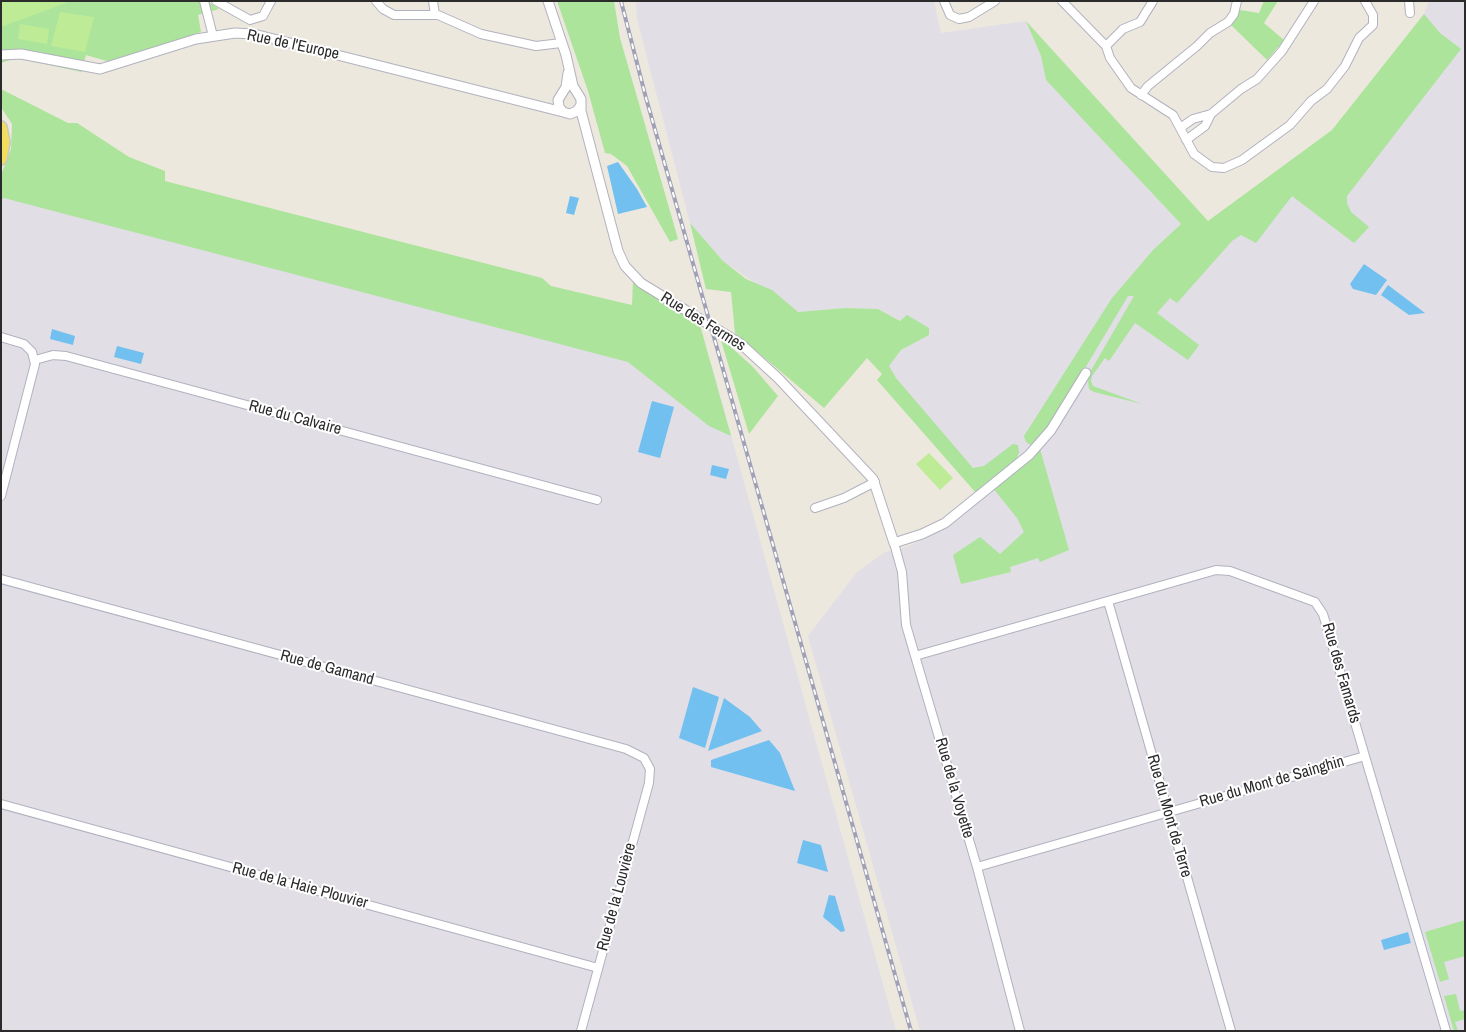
<!DOCTYPE html>
<meta charset="utf-8">
<style>
body{margin:0}
#map{position:relative;width:1466px;height:1032px;overflow:hidden;background:#ede8de;font-family:"Archivo Narrow",sans-serif}
canvas{display:block}
.frame{position:absolute;inset:0;border:2px solid #2b2b2b;pointer-events:none}
</style>
<div id="map">
<canvas width="1466" height="1032"></canvas>
<div class="frame"></div>
</div>
<script>
const ctx = document.querySelector('canvas').getContext('2d');
ctx.lineJoin = 'round';
function fill(path, color) { ctx.fillStyle = color; ctx.fill(path, 'evenodd'); }
const shape = rows => new Path2D(rows.map(r => 'M' + r).join(''));
function stroke(path, color, width, dash) { ctx.strokeStyle = color; ctx.lineWidth = width; ctx.lineCap = dash ? 'butt' : 'round'; ctx.setLineDash(dash || []); ctx.stroke(path); }
function label(font, color, halo, rows, align = 'center') {
  ctx.font = font + ' "Archivo Narrow",sans-serif'; ctx.lineWidth = 4; ctx.setLineDash([]); ctx.textBaseline = 'middle'; ctx.strokeStyle = halo; ctx.fillStyle = color; for (const [text, x, y, turn = 0] of rows) {
    ctx.save(); ctx.translate(x, y); ctx.rotate((+turn || 0) * Math.PI / 180); ctx.textAlign = isNaN(turn) ? turn : align; if (halo) ctx.strokeText(text, 0, 0); ctx.fillText(text, 0, 0); ctx.restore();
  }
}
fill(shape([
 [636,1,934,1,941,33,1026,21,1041,56,1046,80,1181,224,1153,250,1113,297,1294,184,1424,14,1429,1,1465,1,1465,1031,920,1031,808,636,857,572,885,552,907,547,949,526,993,488,882,374,901,350,929,335,878,309,845,308,798,312,723,261,690,223,637,19],
 [4,198,711,363,896,1031,1,1031,1,200]
]), '#e1dee6');
fill(shape([
 [1,1,207,1,219,9,198,15,201,32,110,62,86,55,82,72,16,58,1,63],
 [557,1,614,1,620,38,678,239,670,242,627,166,611,154,605,153,588,91],
 [1264,1,1278,1,1264,23,1284,40,1267,60,1231,25,1240,10,1259,13],
 [1424,14,1440,33,1461,49,1347,196,1347,203,1351,212,1369,227,1354,243,1292,196,1256,243,1241,235,1232,241,1177,303,1170,298,1157,313,1199,345,1188,360,1135,323,1109,361,1105,358,1092,376,1091,381,1093,386,1142,404,1094,392,1089,389,1088,381,1089,374,1134,296,1128,296,1053,422,1031,445,1026,442,1024,436,1112,298,1153,250,1181,224,1046,80,1041,56,1026,21,1208,221,1332,130],
 [1,89,68,123,77,123,129,157,165,171,165,181,542,278,551,286,632,305,633,281,700,325,731,436,709,426,628,362,4,198,1,200,1,175,11,149,12,124,1,107],
 [690,223,723,261,746,279,772,290,798,312,845,308,878,309,900,321,907,315,929,328,929,335,901,350,889,366,896,378,973,468,984,466,1013,444,1018,445,1019,452,1016,461,976,493,877,380,882,374,867,358,824,408,735,333,731,292,706,289],
 [720,337,753,367,778,396,749,434],
 [1040,449,1069,550,1040,562,1038,558,1010,567,1011,572,961,584,953,555,980,537,1000,554,1024,532,1017,518,993,488],
 [1465,920,1465,956,1444,962,1449,979,1440,982,1425,932],
 [1456,994,1460,1011,1465,1010,1465,1019,1455,1022,1458,1031,1454,1031,1444,996]
]), '#abe49a');
fill(shape([
 [1,1,65,1,66,3,1,27],
 [60,12,94,17,85,52,51,46],
 [20,24,49,29,47,44,18,39],
 [929,453,953,478,940,490,916,464]
]), '#beeb96');
fill(shape([
 [618,162,637,189,647,207,618,214,607,166],
 [570,196,579,198,574,215,566,213],
 [1364,264,1387,280,1376,295,1353,289,1350,284],
 [1388,285,1425,313,1409,315,1381,295],
 [52,329,75,336,73,345,50,339],
 [117,346,144,353,141,364,114,357],
 [652,401,674,407,660,458,638,452],
 [712,465,729,469,726,479,710,475],
 [693,687,719,697,705,748,679,738],
 [724,698,750,717,762,731,708,751],
 [769,740,780,753,795,791,711,767,711,760],
 [803,840,821,845,828,872,797,863],
 [829,895,835,896,845,931,841,932,823,917],
 [1408,932,1411,943,1384,950,1381,940]
]), '#71c0ef');
const minor = shape([
 [204,1,213,36],
 [216,1,250,20,263,16,271,1],
 [376,1,383,9,394,15,438,15,481,34,536,46,561,43],
 [433,1,435,15],
 [944,1,950,15,959,19,969,17,995,1],
 [1062,1,1106,46],
 [1409,1,1410,13],
 [1106,46,1110,58,1131,88,1173,115,1194,154,1212,167,1224,168,1242,160,1290,125,1311,101,1327,89,1345,66,1359,38,1373,25,1373,15,1365,1],
 [1106,46,1123,29,1140,22,1153,1],
 [1141,95,1148,86,1197,46,1210,33,1228,22,1234,14,1237,1],
 [1180,128,1193,119,1211,114,1241,89,1257,79,1282,51,1314,1],
 [1186,140,1205,126,1211,114],
 [1,337,24,344,32,352,35,364,1,496],
 [35,360,53,355,66,356,597,500],
 [815,508,844,498,875,482],
 [894,543,902,572,906,625,977,867,1020,1031],
 [1,579,626,749,644,758,650,769,649,783,581,1031],
 [1108,601,1231,1031],
 [915,656,1216,570,1230,571,1315,602,1323,614,1446,1031],
 [1,804,598,968],
 [977,867,1365,756]
]);
const tertiary = shape([
 [548,1,566,55,573,86,581,99,581,111,618,251,625,266,641,283,741,344,778,378,873,479,894,543,922,534,945,523,1029,455,1051,430,1086,373],
 [1,55,21,54,100,69,196,39,235,33,254,34,563,112],
 [568,73,566,87,558,100,559,107,563,112,570,114,577,111,581,105]
]);
const primary = shape([
 [1,127,4,142,1,159]
]);
stroke(minor, '#b1b2bf', 10);
stroke(tertiary, '#b1b2bf', 11);
stroke(primary, '#c8c8c8', 14);
stroke(minor, '#fff', 8);
stroke(tertiary, '#fff', 9);
stroke(primary, '#f1de5e', 11);
const rail = shape([
 [621,1,646,98,911,1031]
]);
stroke(rail, '#a0a1b6', 4);
stroke(rail, '#fff', 2, [5.5]);
label('16px', '#2b2b2b', '#fff', [
 ["Rue de l'Europe",293,45,12],
 ["Rue des Fermes",703,322,32],
 ["Rue du Calvaire",295,418,15],
 ["Rue de Gamand",327,668,15],
 ["Rue des Famards",1341,673,74],
 ["Rue du Mont de Sainghin",1272,782,-16],
 ["Rue de la Voyette",954,788,74],
 ["Rue du Mont de Terre",1169,816,74],
 ["Rue de la Haie Plouvier",300,886,15],
 ["Rue de la Louvière",617,897,-75]
]);
</script>
